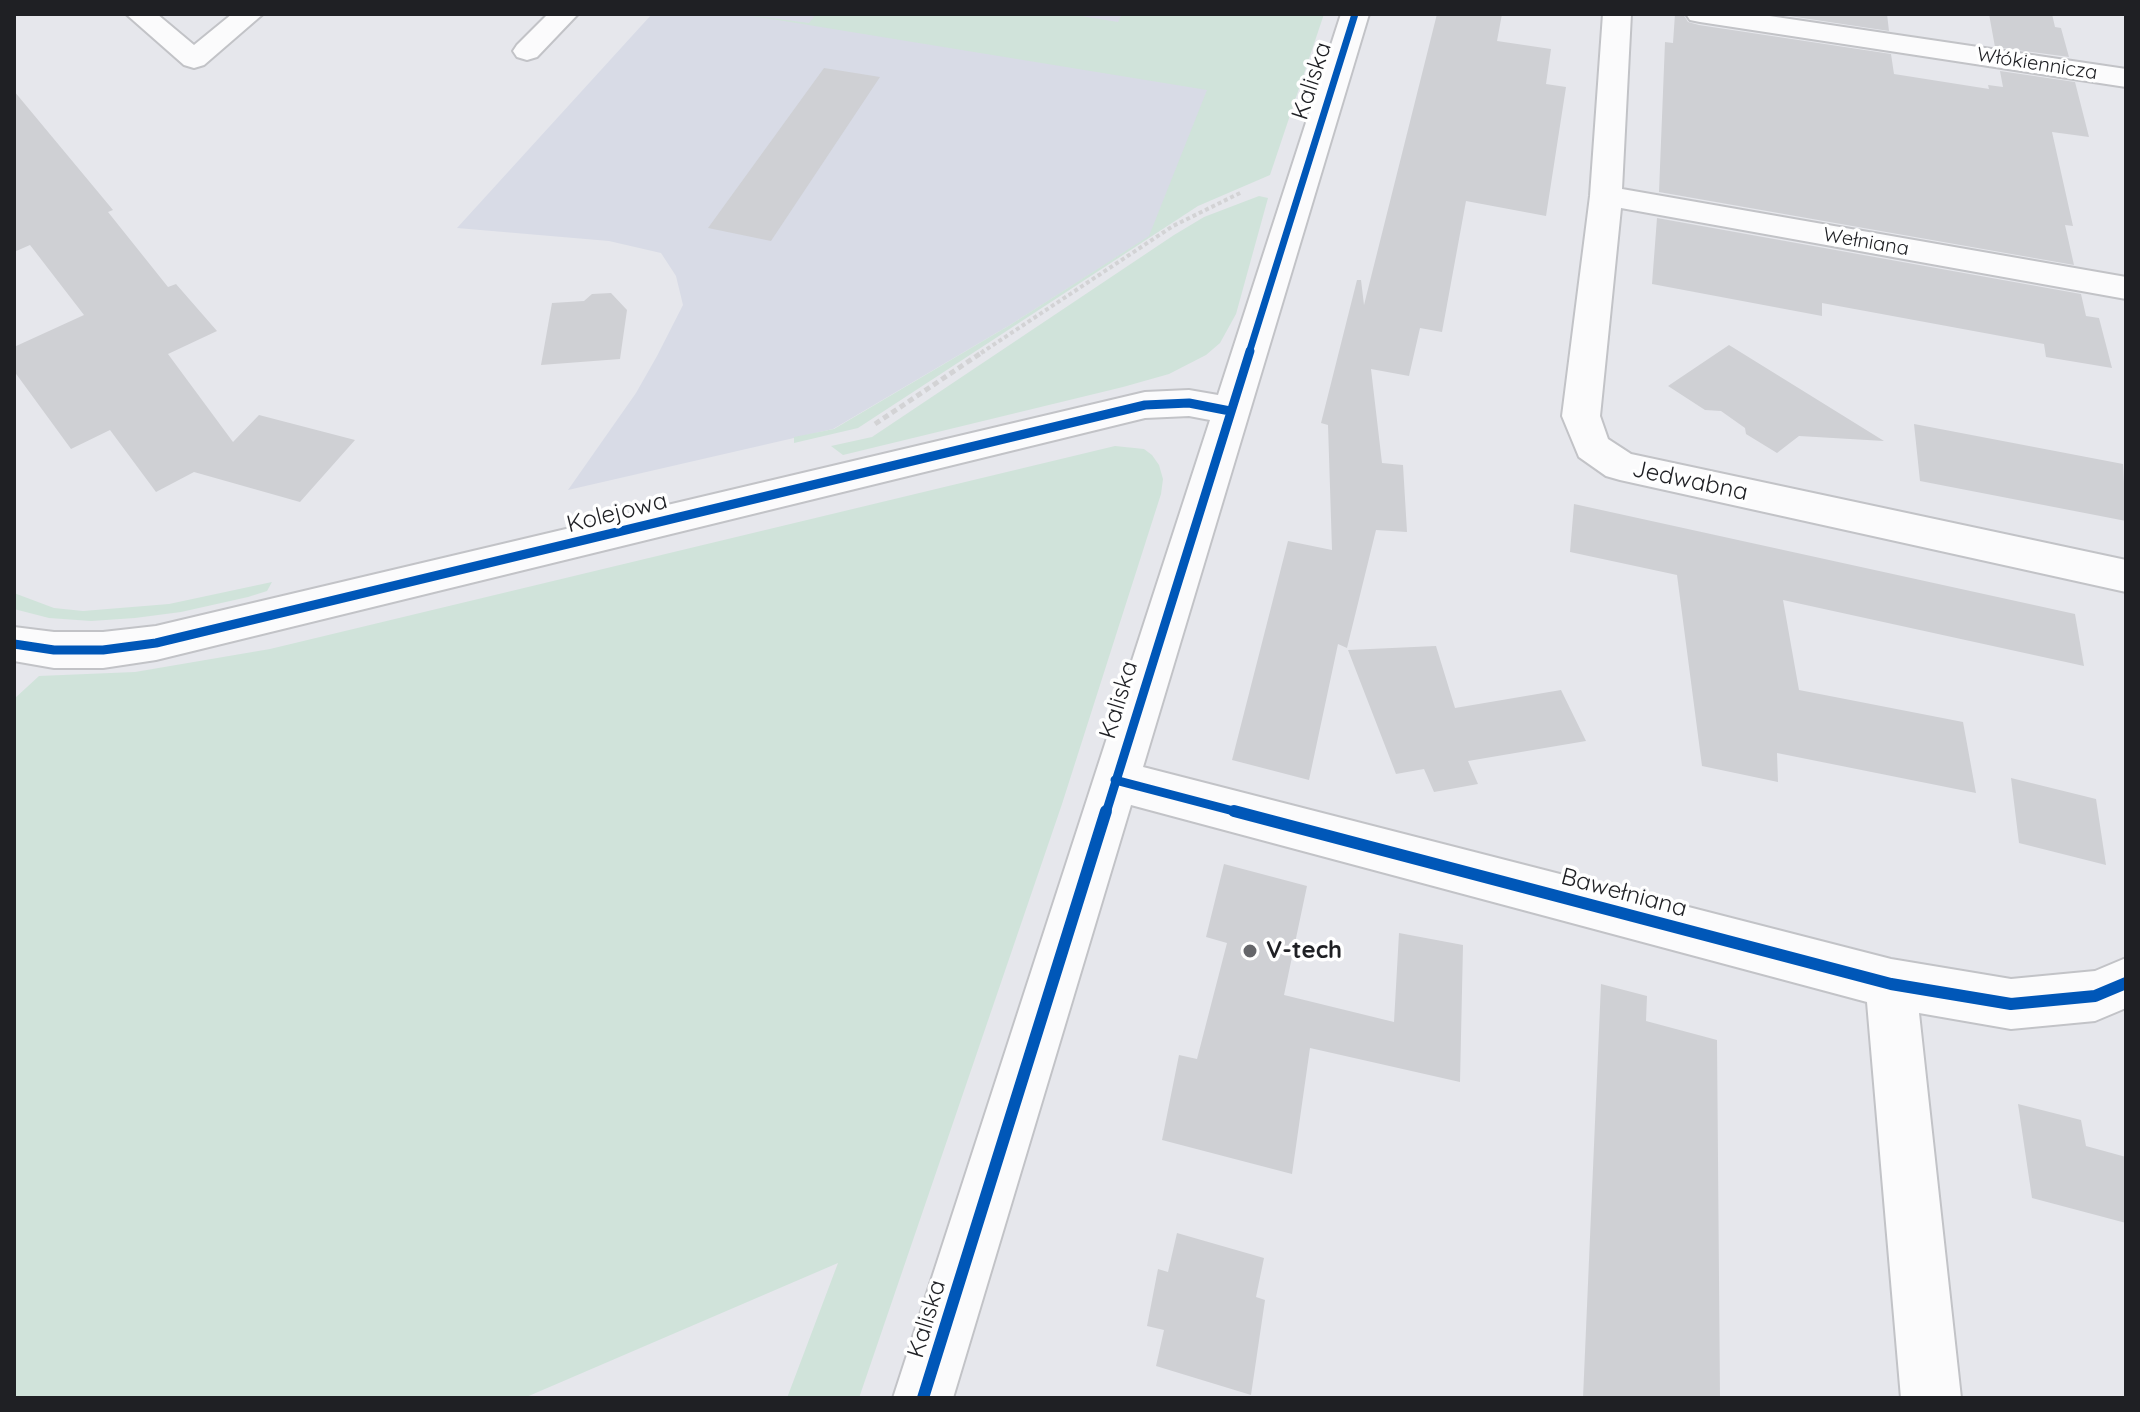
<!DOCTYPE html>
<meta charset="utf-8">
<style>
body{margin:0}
#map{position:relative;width:2140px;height:1412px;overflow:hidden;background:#e6e7ec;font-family:Quicksand,sans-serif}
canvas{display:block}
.frame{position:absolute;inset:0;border:16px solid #1f2024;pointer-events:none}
</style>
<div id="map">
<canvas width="2140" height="1412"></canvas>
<div class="frame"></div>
</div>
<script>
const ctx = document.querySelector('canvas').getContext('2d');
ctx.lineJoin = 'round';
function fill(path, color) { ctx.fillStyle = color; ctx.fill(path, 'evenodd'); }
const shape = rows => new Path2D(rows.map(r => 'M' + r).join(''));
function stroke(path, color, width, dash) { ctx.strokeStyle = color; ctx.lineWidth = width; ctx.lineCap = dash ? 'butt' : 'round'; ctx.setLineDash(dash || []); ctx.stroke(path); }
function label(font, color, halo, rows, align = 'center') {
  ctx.font = font + ' Quicksand,sans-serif'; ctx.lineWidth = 7; ctx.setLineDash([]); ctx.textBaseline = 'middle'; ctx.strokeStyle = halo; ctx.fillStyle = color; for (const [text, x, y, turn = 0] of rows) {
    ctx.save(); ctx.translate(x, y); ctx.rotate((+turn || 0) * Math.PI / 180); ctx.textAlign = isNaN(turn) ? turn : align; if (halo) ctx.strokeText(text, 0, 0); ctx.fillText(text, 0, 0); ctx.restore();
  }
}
fill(shape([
 [652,14,1239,14,1150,236,1010,325,833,429,568,490,636,393,657,356,683,305,676,276,661,253,609,241,457,228]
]), '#d8dbe6');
fill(shape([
 [741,14,809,23,816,14,1069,14,1118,22,1122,14,1324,14,1270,175,1198,206,858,428,794,443,794,437,834,429,1010,325,1149,236,1207,90],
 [1259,196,1268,198,1236,314,1220,343,1206,355,1169,374,1123,387,843,455,831,446,872,437,1174,235,1204,217],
 [1115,446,1144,449,1152,455,1159,465,1163,479,1161,494,1062,804,859,1398,787,1398,838,1263,524,1398,14,1398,14,699,39,676,135,672,270,649],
 [272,582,267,591,248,597,181,612,135,618,91,621,49,618,14,609,14,593,54,608,83,611,169,604]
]), '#d0e3da');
fill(shape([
 [1437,14,1502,14,1497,41,1551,49,1546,84,1566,87,1546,216,1466,201,1442,332,1420,328,1409,376,1371,369,1382,463,1403,465,1407,532,1376,530,1347,648,1338,644,1309,780,1232,760,1288,541,1332,550,1328,425,1321,423,1357,280,1361,280,1364,305],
 [1675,14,1683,14,1688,22,1699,25,1891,54,1894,74,1989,89,1988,85,2003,87,2000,71,2075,82,2089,137,2052,132,2073,226,2065,225,2074,265,1659,192,1665,42,1673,43],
 [1776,14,1887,14,1889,31],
 [1989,14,2052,14,2055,27,2061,28,2069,57,1995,47],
 [824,68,880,77,771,241,708,228],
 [14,91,113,210,108,212,168,287,176,284,217,331,168,354,233,442,259,415,355,440,300,502,194,472,156,492,110,430,71,449,14,371,14,347,84,315,30,245,14,252],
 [1657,218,2081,294,2086,316,2099,318,2112,368,2046,357,2044,344,1822,303,1822,316,1652,284],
 [611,293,627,310,620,359,541,365,552,303,584,301,592,294],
 [1729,345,1884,441,1799,436,1777,453,1746,434,1745,428,1721,411,1705,410,1668,386],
 [1914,424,2123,464,2126,521,1920,481],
 [1574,504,2075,614,2084,666,1783,600,1799,690,1963,722,1976,793,1777,753,1778,782,1702,766,1677,575,1570,552],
 [1436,646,1455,708,1561,690,1586,741,1468,761,1478,784,1434,792,1424,769,1396,774,1348,650],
 [2011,778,2096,799,2106,865,2019,843],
 [1224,864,1307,886,1284,995,1394,1022,1399,933,1463,945,1460,1082,1310,1048,1292,1174,1162,1140,1179,1055,1197,1059,1227,943,1206,937],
 [1601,984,1647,996,1646,1021,1717,1040,1720,1398,1583,1398],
 [2018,1104,2081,1120,2086,1146,2126,1157,2126,1223,2032,1198],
 [1177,1233,1264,1258,1256,1297,1265,1300,1251,1395,1156,1366,1164,1330,1147,1326,1158,1269,1168,1272]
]), '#cfd0d4');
const minor = shape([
 [126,14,157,14,194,45,232,14,263,14,204,65,194,68,184,65,126,14],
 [548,14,578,14,537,57,527,60,517,57,513,51,517,45,548,14],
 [1341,14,1369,14,1143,767,1891,959,2011,979,2095,971,2126,958,2126,1008,2095,1021,2011,1029,1919,1013,1961,1398,1901,1398,1867,1002,1131,805,953,1398,893,1398,1210,420,1189,416,1145,418,156,660,103,668,54,668,14,661,14,627,54,632,103,632,156,626,1145,392,1189,390,1218,395,1341,14],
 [1603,14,1631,14,1622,189,2126,277,2126,299,1621,208,1600,416,1608,439,1631,454,2126,560,2126,592,1620,480,1606,476,1579,457,1562,416,1590,196,1603,14],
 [1686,14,1756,14,2126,69,2126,87,1700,22,1690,20,1686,14]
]);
stroke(minor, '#c2c3c7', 4);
stroke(shape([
 [981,353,1173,226,1242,192]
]), '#d3d3d5', 4, [4, 3]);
stroke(shape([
 [875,424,984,351]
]), '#d3d3d5', 5, [6, 4]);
fill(minor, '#fbfbfc');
stroke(shape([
 [1249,353,1355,14]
]), '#0057b8', 7);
stroke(shape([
 [14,644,54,650,103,650,156,643,1145,405,1189,403,1230,411],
 [1115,780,1241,813],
 [1106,813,1250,351]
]), '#0057b8', 9);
stroke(shape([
 [1234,811,1891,984,2011,1004,2095,996,2126,983],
 [923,1398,1106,811]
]), '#0057b8', 12);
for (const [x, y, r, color] of [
 [1250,951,8,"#65666a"]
]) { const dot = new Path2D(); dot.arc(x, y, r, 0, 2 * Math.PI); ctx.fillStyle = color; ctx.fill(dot); stroke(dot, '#fff', 3); }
label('20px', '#1f2024', '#fff', [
 ["Włókiennicza",2037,64,9],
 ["Wełniana",1866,242,10]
]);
label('24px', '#1f2024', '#fff', [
 ["Kaliska",1312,81,-72],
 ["Jedwabna",1690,481,12],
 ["Kolejowa",617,513,-14],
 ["Kaliska",1119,700,-73],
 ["Bawełniana",1624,893,15],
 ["Kaliska",927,1319,-73]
]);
label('bold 24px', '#1f2024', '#fff', [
 ["V-tech",1266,951]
], 'left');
</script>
